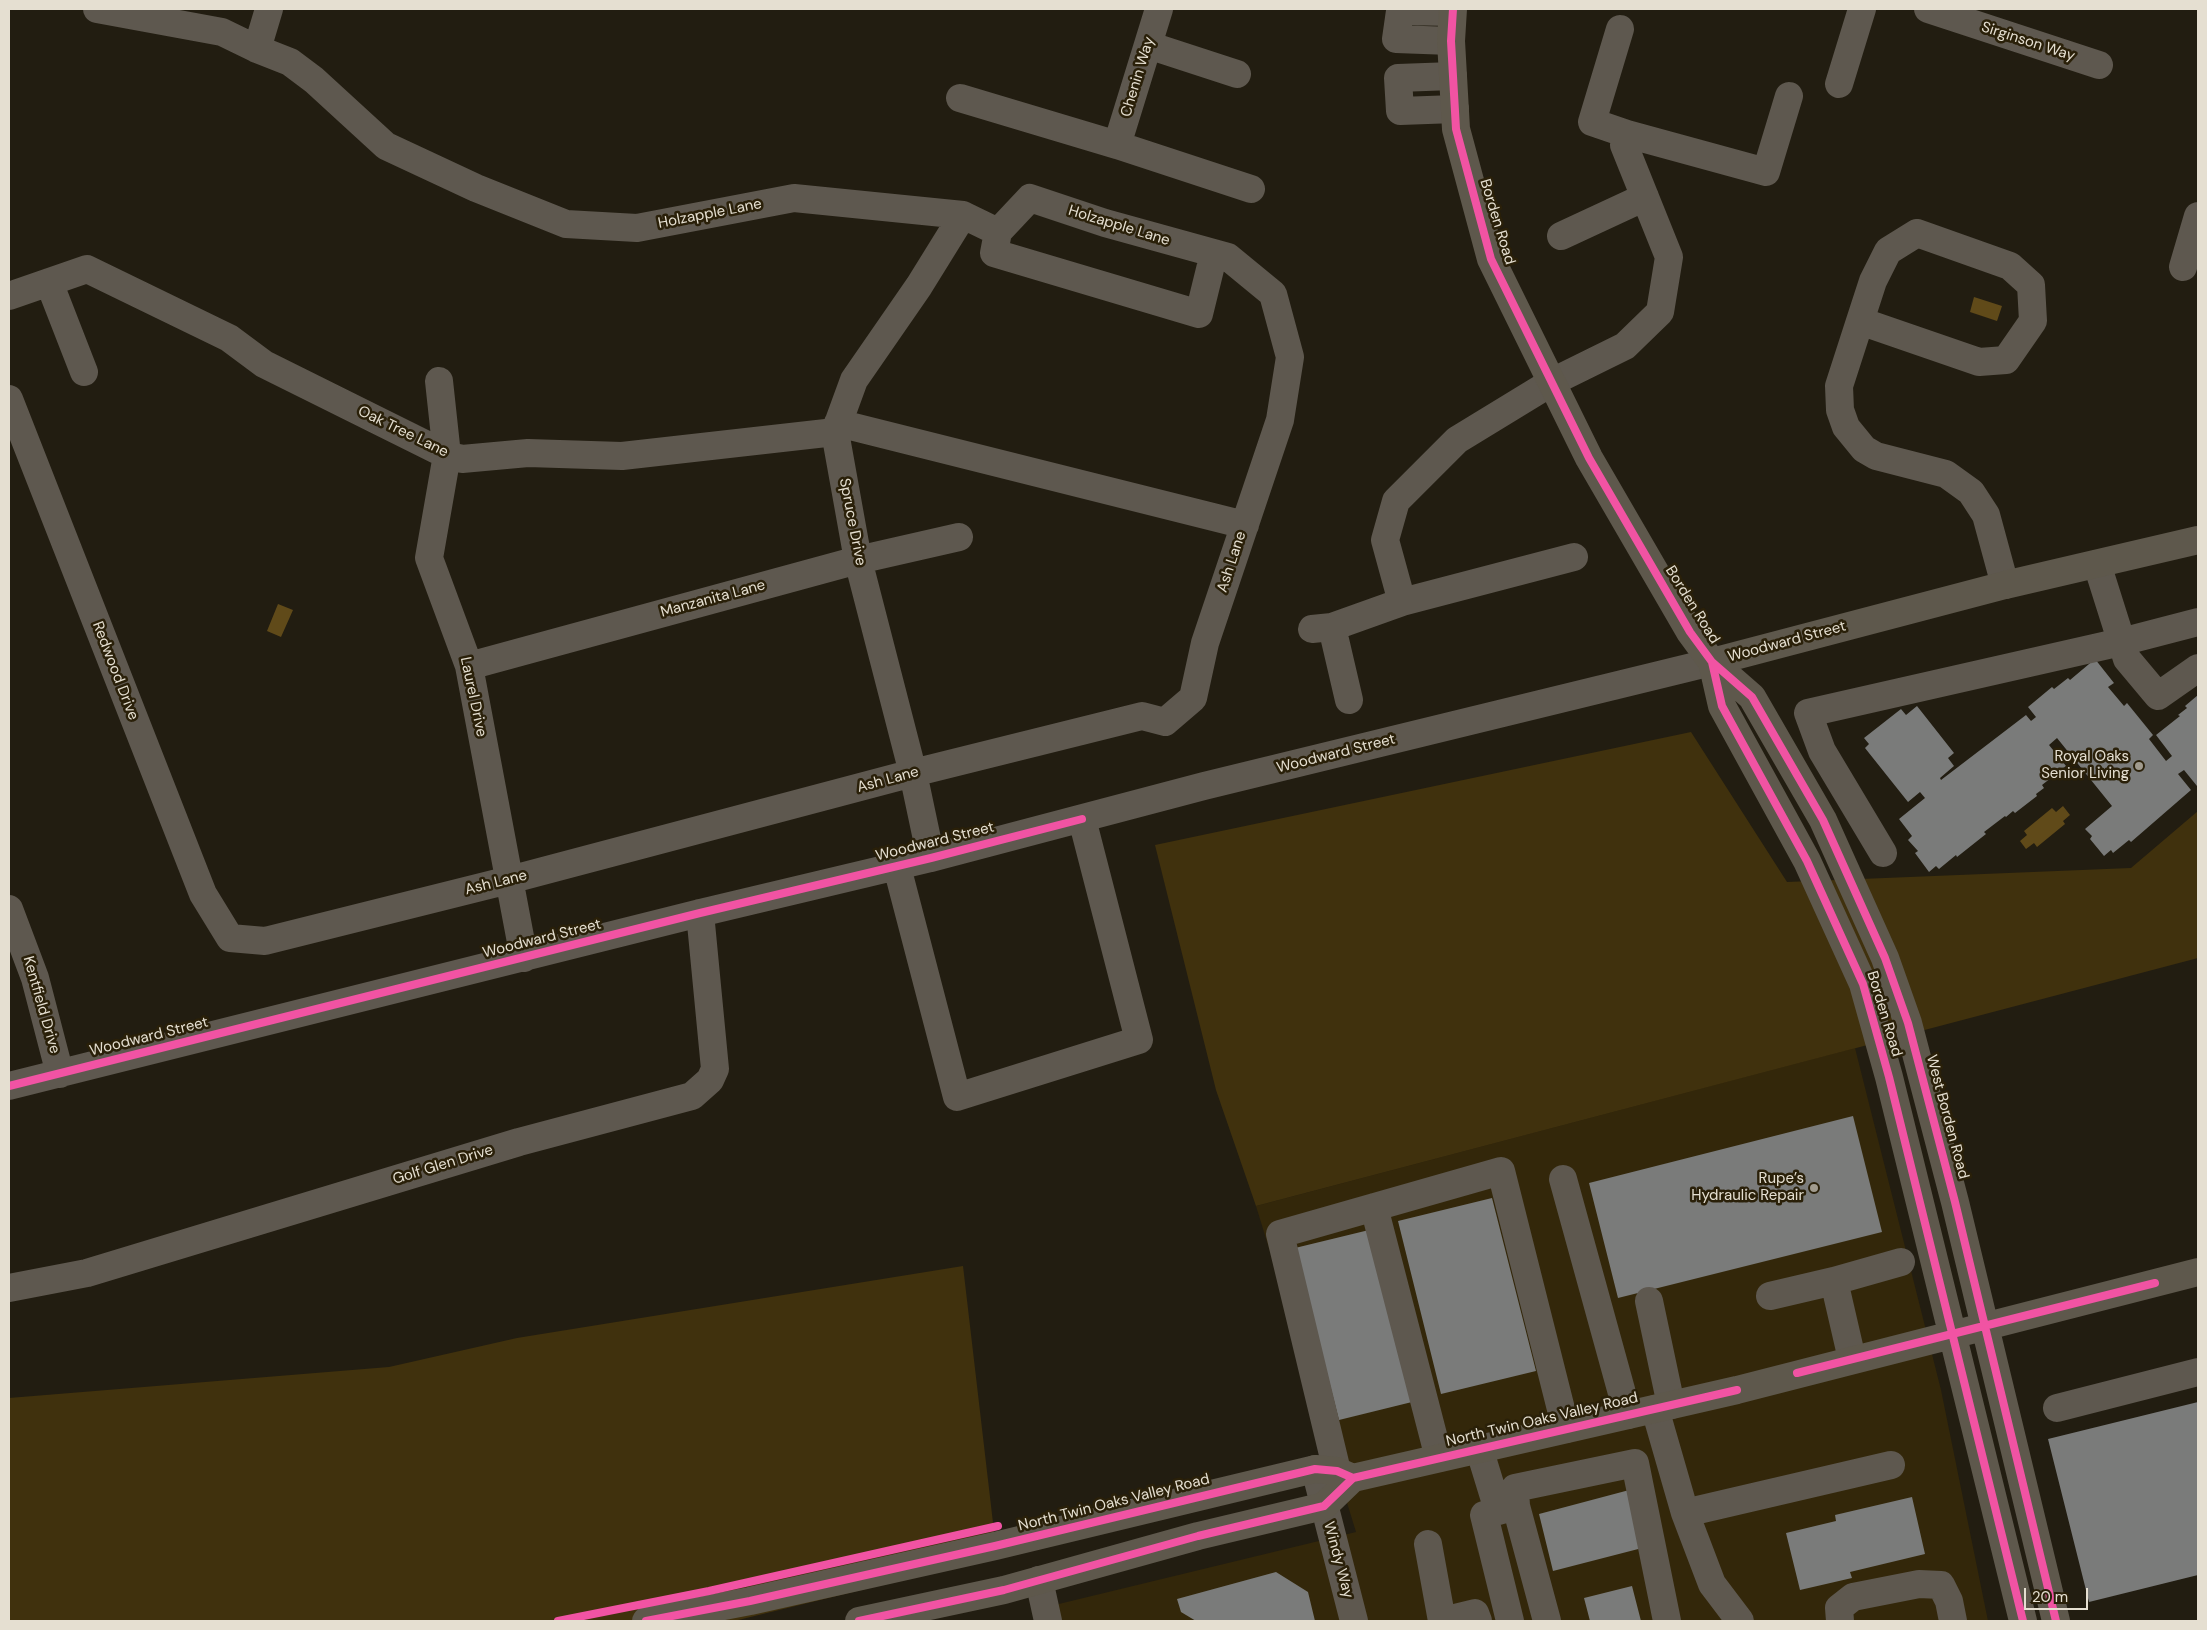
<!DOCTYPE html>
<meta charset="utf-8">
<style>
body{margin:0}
#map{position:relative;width:2207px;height:1630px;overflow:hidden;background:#221d11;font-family:"DM Sans",sans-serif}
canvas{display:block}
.frame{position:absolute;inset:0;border:10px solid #e5dfd1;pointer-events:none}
.scale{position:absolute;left:2024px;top:1588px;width:64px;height:22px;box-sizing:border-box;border:2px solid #e5dfd1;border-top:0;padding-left:6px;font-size:15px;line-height:18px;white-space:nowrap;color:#e5dfd1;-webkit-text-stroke:4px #2a2009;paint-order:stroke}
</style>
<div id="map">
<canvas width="2207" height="1630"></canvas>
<div class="frame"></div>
<div class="scale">20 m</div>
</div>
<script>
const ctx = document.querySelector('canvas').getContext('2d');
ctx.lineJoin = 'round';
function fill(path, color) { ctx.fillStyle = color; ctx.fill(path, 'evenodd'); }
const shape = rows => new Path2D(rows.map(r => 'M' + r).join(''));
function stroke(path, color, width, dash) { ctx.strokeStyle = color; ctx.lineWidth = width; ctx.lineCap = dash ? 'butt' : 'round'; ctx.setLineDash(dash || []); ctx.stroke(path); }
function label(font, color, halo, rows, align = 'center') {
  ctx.font = font + ' "DM Sans",sans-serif'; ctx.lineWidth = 5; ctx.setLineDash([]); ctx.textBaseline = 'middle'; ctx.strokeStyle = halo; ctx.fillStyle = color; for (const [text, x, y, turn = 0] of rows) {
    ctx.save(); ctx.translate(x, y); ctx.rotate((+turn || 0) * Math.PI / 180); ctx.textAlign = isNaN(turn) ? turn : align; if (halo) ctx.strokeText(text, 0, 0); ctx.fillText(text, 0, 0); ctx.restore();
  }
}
fill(shape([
 [1855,1048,1941,1390,1988,1621,1036,1621,1034,1610,1356,1532,1256,1206]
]), '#33270a');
fill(shape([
 [1691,732,1787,882,2131,868,2198,811,2198,958,1256,1206,1216,1090,1155,845],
 [963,1266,997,1557,734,1621,9,1621,9,1398,389,1367,517,1338]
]), '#40310d');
fill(shape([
 [1974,297,2002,306,1997,321,1970,312],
 [278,604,293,610,281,637,267,631],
 [2063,806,2070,815,2063,821,2065,824,2037,847,2034,843,2026,849,2020,841,2027,835,2024,831,2052,808,2056,812]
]), '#604a19');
fill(shape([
 [2095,659,2114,683,2108,687,2124,706,2127,703,2153,735,2149,739,2166,761,2172,756,2156,735,2180,716,2178,715,2187,708,2185,706,2198,695,2198,784,2197,786,2184,770,2178,774,2191,790,2131,842,2129,840,2113,853,2111,850,2104,856,2090,839,2092,836,2085,829,2112,806,2057,738,2049,745,2066,766,2042,785,2044,788,2036,794,2037,796,2015,813,2013,811,2006,817,2005,816,1984,832,1986,834,1957,857,1956,855,1939,869,1936,866,1929,872,1915,853,1918,851,1908,840,1912,836,1899,819,1925,798,1920,792,1908,802,1865,748,1869,744,1864,738,1901,709,1906,715,1917,706,1954,753,1948,758,1954,766,1940,778,1941,780,2026,715,2031,721,2036,717,2028,707,2052,687,2054,689,2068,678,2070,680],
 [1853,1116,1882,1232,1618,1298,1589,1183],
 [1492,1198,1536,1371,1441,1394,1398,1221],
 [1369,1230,1412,1402,1339,1420,1295,1248],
 [2198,1402,2198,1575,2089,1602,2048,1439],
 [1633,1489,1646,1547,1553,1571,1539,1514],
 [1912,1497,1925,1554,1850,1572,1852,1578,1800,1590,1786,1533,1836,1521,1835,1515],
 [1276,1572,1308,1592,1315,1621,1196,1621,1181,1612,1177,1599],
 [1632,1586,1641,1621,1590,1621,1584,1598]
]), '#7a7b7a');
stroke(shape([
 [1928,9,2099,65],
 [1451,41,1396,39,1400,11,1452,12],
 [1148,45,1237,74],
 [257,49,269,9],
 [1453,76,1398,78,1400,111,1455,109],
 [1839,84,1862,9],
 [960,98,1117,145,1251,189],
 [1627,134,1766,172,1789,96],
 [1117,145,1159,9],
 [998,232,994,253,1199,314,1214,253],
 [1917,233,2010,266,2031,285,2033,321,2006,360,1979,362,1860,321,1873,281,1888,251,1917,233],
 [1561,236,1645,197],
 [2183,267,2198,216],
 [49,282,84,372],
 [9,296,87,269,229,338,264,364,447,455,462,459,528,453,622,456,835,432],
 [1860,321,1839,386,1840,410,1846,427,1864,449,1876,456,1946,474,1971,492,1986,515,2005,585],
 [439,381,447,455,429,558,469,666,524,958],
 [9,399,203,894,230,938,265,941,509,880,913,773,1142,716,1165,722,1193,698,1205,643,1280,420,1290,357,1273,294,1228,257,1105,223,1030,198,998,232,963,215,794,198,637,228,566,224,476,188,386,146,314,80,290,62,257,49,222,32,97,9],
 [838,423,1245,525],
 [2097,564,2127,659,2158,696,2198,668],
 [1402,602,1574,557],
 [1332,627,1349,700],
 [1312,629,1332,627,1402,602,1385,540,1396,501,1457,440,1552,382,1625,346,1660,312,1669,257,1624,145,1627,134,1592,122,1620,29],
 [469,666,858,560,959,537],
 [1883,853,1822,751,1808,713,2121,642,2198,622],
 [931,858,913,773,858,560,835,432,854,380,919,286,963,215],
 [897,867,957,1097,1139,1040,1082,819],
 [9,909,35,978,60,1074],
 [9,1086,700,913,931,858,1204,786,1712,662],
 [1563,1179,1628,1415],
 [1374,1207,1439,1458],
 [1834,1281,1901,1262],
 [9,1288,87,1273,519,1142,692,1096,710,1080,715,1069,700,913],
 [1770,1296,1834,1281,1852,1359],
 [1649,1301,1671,1405],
 [2057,1408,2198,1372],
 [1655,1409,1685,1513,1891,1465],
 [1479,1448,1498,1510],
 [1315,1469,1354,1621],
 [1337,1471,1280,1234,1501,1171,1566,1429],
 [1516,1506,1515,1488,1635,1463,1667,1621],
 [1685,1513,1712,1584,1740,1621],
 [1428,1544,1442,1621,1475,1613,1478,1621],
 [1039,1580,1048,1621],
 [1510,1621,1484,1515,1516,1506,1547,1621],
 [1840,1621,1839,1608,1853,1597,1919,1584,1941,1585,1949,1601,1953,1621]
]), '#5e584f', 28);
stroke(shape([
 [1453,9,1451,41,1456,129,1491,259,1589,458,1690,632,1712,662,1722,706,1807,861,1863,984,1889,1077,2023,1621],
 [1712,662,1752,697,1823,820,1885,958,1908,1023,1955,1202,2056,1621],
 [1712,662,2005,585,2198,540],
 [646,1621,750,1601,995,1546,1315,1469,1337,1471,1353,1478],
 [859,1621,1004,1590,1198,1536,1324,1506,1353,1478,1737,1390,2198,1272]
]), '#5e584c', 28);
stroke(shape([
 [1453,9,1451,41,1456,129,1491,259,1589,458,1690,632,1712,662,1722,706,1807,861,1863,984,1889,1077,2023,1621],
 [1712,662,1752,697,1823,820,1885,958,1908,1023,1955,1202,2056,1621],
 [9,1086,700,913,931,858,1082,819],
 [1797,1373,2155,1283],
 [558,1621,709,1591,998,1526],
 [646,1621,750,1601,995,1546,1315,1469,1337,1471,1353,1478],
 [859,1621,1004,1590,1198,1536,1324,1506,1353,1478,1737,1390]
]), '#f153a3', 8);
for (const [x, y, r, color] of [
 [2139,766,5,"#a19b8e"],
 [1814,1188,5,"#a19b8e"]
]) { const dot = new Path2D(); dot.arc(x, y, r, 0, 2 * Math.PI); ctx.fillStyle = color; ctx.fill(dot); stroke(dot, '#2a2009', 2); }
label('15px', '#e5dfd1', '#2a2009', [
 ["Sirginson Way",2028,42,18],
 ["Chenin Way",1138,77,-73],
 ["Holzapple Lane",710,214,-11],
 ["Borden Road",1497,222,73],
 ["Holzapple Lane",1119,226,17],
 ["Oak Tree Lane",403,432,26],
 ["Spruce Drive",852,522,79],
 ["Ash Lane",1232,562,-72],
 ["Manzanita Lane",713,599,-15],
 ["Borden Road",1692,605,58],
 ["Woodward Street",1787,642,-15],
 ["Redwood Drive",115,671,69],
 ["Laurel Drive",473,697,78],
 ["Woodward Street",1336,754,-14],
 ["Ash Lane",888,780,-15],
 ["Woodward Street",935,842,-14],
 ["Ash Lane",496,883,-14],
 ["Woodward Street",542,939,-14],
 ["Kentfield Drive",41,1005,74],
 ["Borden Road",1884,1014,73],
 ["Woodward Street",149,1037,-14],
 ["West Borden Road",1947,1117,75],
 ["Golf Glen Drive",443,1165,-17],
 ["North Twin Oaks Valley Road",1542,1420,-13],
 ["North Twin Oaks Valley Road",1114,1503,-14],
 ["Windy Way",1338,1560,75]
]);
label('15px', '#e5dfd1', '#2a2009', [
 ["Royal Oaks",2129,757],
 ["Senior Living",2129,774],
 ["Rupe’s",1804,1179],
 ["Hydraulic Repair",1804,1196]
], 'right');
</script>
